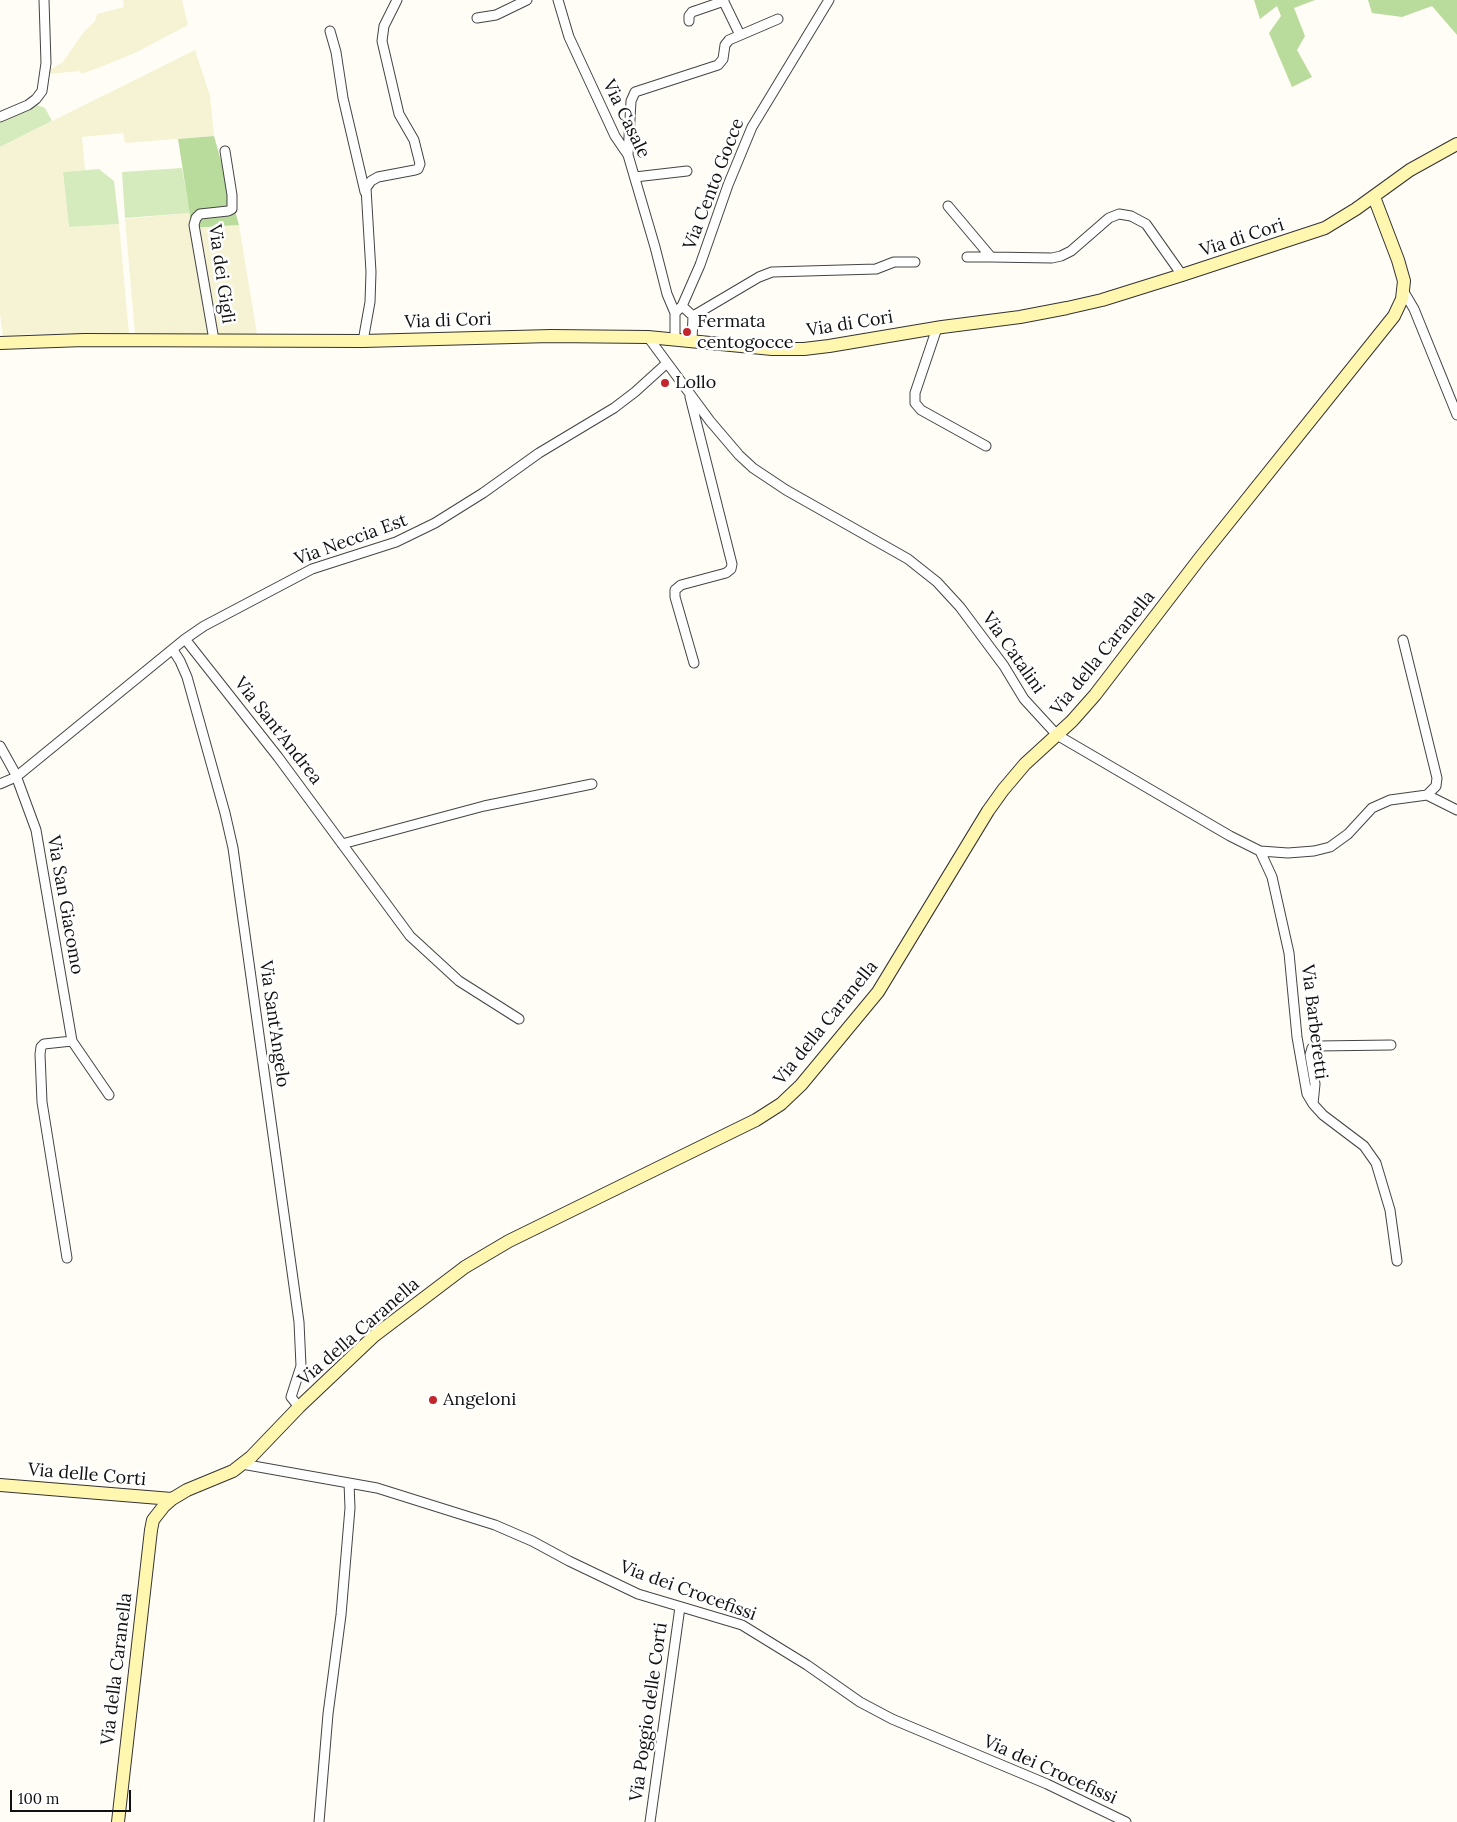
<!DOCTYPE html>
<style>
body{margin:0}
#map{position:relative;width:1457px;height:1822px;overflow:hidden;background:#fffdf5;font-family:Lora,serif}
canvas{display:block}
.scale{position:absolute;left:10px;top:1790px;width:121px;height:22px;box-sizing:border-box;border:2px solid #111;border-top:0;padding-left:6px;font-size:15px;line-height:18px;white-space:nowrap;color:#111;-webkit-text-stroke:4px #fff;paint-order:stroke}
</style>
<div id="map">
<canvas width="1457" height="1822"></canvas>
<div class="scale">100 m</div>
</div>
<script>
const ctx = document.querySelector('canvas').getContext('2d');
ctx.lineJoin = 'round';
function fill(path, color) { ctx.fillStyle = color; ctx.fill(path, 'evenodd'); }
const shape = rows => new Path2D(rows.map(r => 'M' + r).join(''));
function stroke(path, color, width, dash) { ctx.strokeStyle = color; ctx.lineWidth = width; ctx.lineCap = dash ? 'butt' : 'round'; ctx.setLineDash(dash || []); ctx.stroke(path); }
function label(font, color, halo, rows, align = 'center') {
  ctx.font = font + ' Lora,serif'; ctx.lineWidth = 5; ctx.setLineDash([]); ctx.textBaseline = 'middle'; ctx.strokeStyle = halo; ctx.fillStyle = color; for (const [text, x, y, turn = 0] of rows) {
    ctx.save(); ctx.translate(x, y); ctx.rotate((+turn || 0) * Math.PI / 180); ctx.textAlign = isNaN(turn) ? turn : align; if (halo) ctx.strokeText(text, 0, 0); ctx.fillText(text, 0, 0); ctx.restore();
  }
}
fill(shape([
 [123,0,182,0,188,25,135,53,98,68,81,74,80,71,48,74,49,70,63,62,83,33,95,21,97,14,124,7],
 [195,50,210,96,214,136,125,143,123,133,82,137,85,170,63,172,69,227,119,224,129,335,32,334,3,336,0,314,0,147],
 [190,213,210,334,135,334,125,219],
 [239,225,257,334,217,334,197,228]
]), '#f6f3d4');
fill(shape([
 [37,105,45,108,52,121,0,147,0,121],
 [182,168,190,213,125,218,122,172],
 [99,169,114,181,119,224,69,227,63,172]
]), '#d5ebbd');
fill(shape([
 [1254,0,1315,0,1294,8,1305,36,1297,50,1312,77,1292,87,1269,33,1281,16,1277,6,1260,19],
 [1368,0,1457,0,1457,35,1432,6,1402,17,1372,13],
 [214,136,239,225,192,228,178,139]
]), '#b9dc9c');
const street = shape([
 [558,0,569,37,615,136,628,155,655,247,667,294,675,313],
 [723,0,740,35],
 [477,18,496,15,527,0],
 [689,21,689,16,692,12,724,1],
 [330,31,336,52,343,98,365,192],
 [0,117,28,105,36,99,42,91,46,63,44,0],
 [628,155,631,101,635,92,718,65,723,59,725,45,729,40,778,19],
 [635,177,687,171],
 [948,206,991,257,1052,258,1061,256,1071,251,1109,218,1119,214,1131,216,1146,224,1182,275],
 [967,257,991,257],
 [1404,292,1414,309,1457,415],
 [682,306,700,265,728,185,752,127,829,0],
 [693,316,759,277,772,272,876,269,894,262,915,262],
 [937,328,915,393,915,403,921,410,986,446],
 [648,337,710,421,739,455,753,468,786,490,908,559,937,582,960,607,1004,666,1024,699,1057,735,1230,836,1260,851,1288,853,1314,851,1330,847,1348,834,1372,808,1390,800,1427,795,1457,810],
 [675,339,675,313,682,306,693,316,692,341],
 [214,340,194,225,196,218,200,214,228,211,232,209,232,195,225,151],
 [363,341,370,302,371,272,366,188,371,181,378,177,415,170,418,169,420,164,414,140,399,114,382,41,384,26,397,0],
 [690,397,732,564,731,569,726,573,681,585,675,590,675,597,694,663],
 [185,639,278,757,410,936,459,981,519,1019],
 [1403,640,1437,778,1436,786,1427,795],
 [173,650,180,661,187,677,225,813,233,848,299,1322,301,1366,291,1397,299,1407],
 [0,746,15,773,36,830,72,1041,109,1095],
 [0,784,16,777,185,639,204,626,312,569,396,542,435,523,483,493,539,453,614,408,635,392,667,363],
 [342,844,484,806,592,784],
 [1260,851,1272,877,1289,953,1297,1037,1307,1094,1313,1104,1323,1115,1364,1146,1376,1163,1390,1210,1397,1261],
 [1313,1104,1315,1084,1310,1055,1312,1048,1317,1046,1391,1045],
 [67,1258,42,1102,40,1054,41,1047,44,1044,72,1041],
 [242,1464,377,1488,495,1525,532,1541,569,1561,638,1594,742,1625,807,1665,860,1702,892,1719,1047,1784,1126,1822],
 [319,1822,328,1714,341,1615,350,1508,349,1483],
 [650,1822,680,1607]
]);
const secondary = shape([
 [0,343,84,340,363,341,551,336,648,337,772,349,804,349,829,346,942,327,1020,317,1067,308,1102,300,1182,275,1325,228,1356,209,1410,170,1457,144],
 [0,1485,172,1499],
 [118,1822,151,1530,153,1520,164,1506,172,1499,187,1490,233,1471,251,1457,299,1407,374,1336,465,1267,509,1241,756,1120,781,1104,801,1085,878,992,988,811,1003,790,1025,764,1072,721,1095,695,1200,558,1394,316,1402,299,1404,281,1398,260,1374,197]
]);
stroke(street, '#444', 11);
stroke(secondary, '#333', 14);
stroke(street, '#fff', 9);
stroke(secondary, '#fff6b0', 12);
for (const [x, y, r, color] of [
 [687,332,5,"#c4262e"],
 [665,383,5,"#c4262e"],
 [433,1400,5,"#c4262e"]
]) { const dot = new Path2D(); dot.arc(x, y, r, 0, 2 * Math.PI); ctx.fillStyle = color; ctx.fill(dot); stroke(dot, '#fff', 2); }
label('18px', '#111', '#fff', [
 ["Via Casale",626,119,64],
 ["Via Cento Gocce",714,184,-69],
 ["Via di Cori",1242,238,-18],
 ["Via dei Gigli",221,274,82],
 ["Via di Cori",448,321,-2],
 ["Via di Cori",850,324,-9],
 ["Via Neccia Est",351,540,-20],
 ["Via Catalini",1013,653,55],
 ["Via della Caranella",1103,653,-51],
 ["Via Sant'Andrea",278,731,52],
 ["Via San Giacomo",65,905,80],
 ["Via Barberetti",1314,1022,83],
 ["Via della Caranella",826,1023,-51],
 ["Via Sant'Angelo",274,1024,82],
 ["Via della Caranella",359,1332,-41],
 ["Via delle Corti",87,1475,5],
 ["Via dei Crocefissi",688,1591,20],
 ["Via della Caranella",117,1669,-83],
 ["Via Poggio delle Corti",649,1712,-82],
 ["Via dei Crocefissi",1050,1770,24]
]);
label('18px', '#111', '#fff', [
 ["Fermata",697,322],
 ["centogocce",697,343],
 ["Lollo",675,383],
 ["Angeloni",443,1400]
], 'left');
</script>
